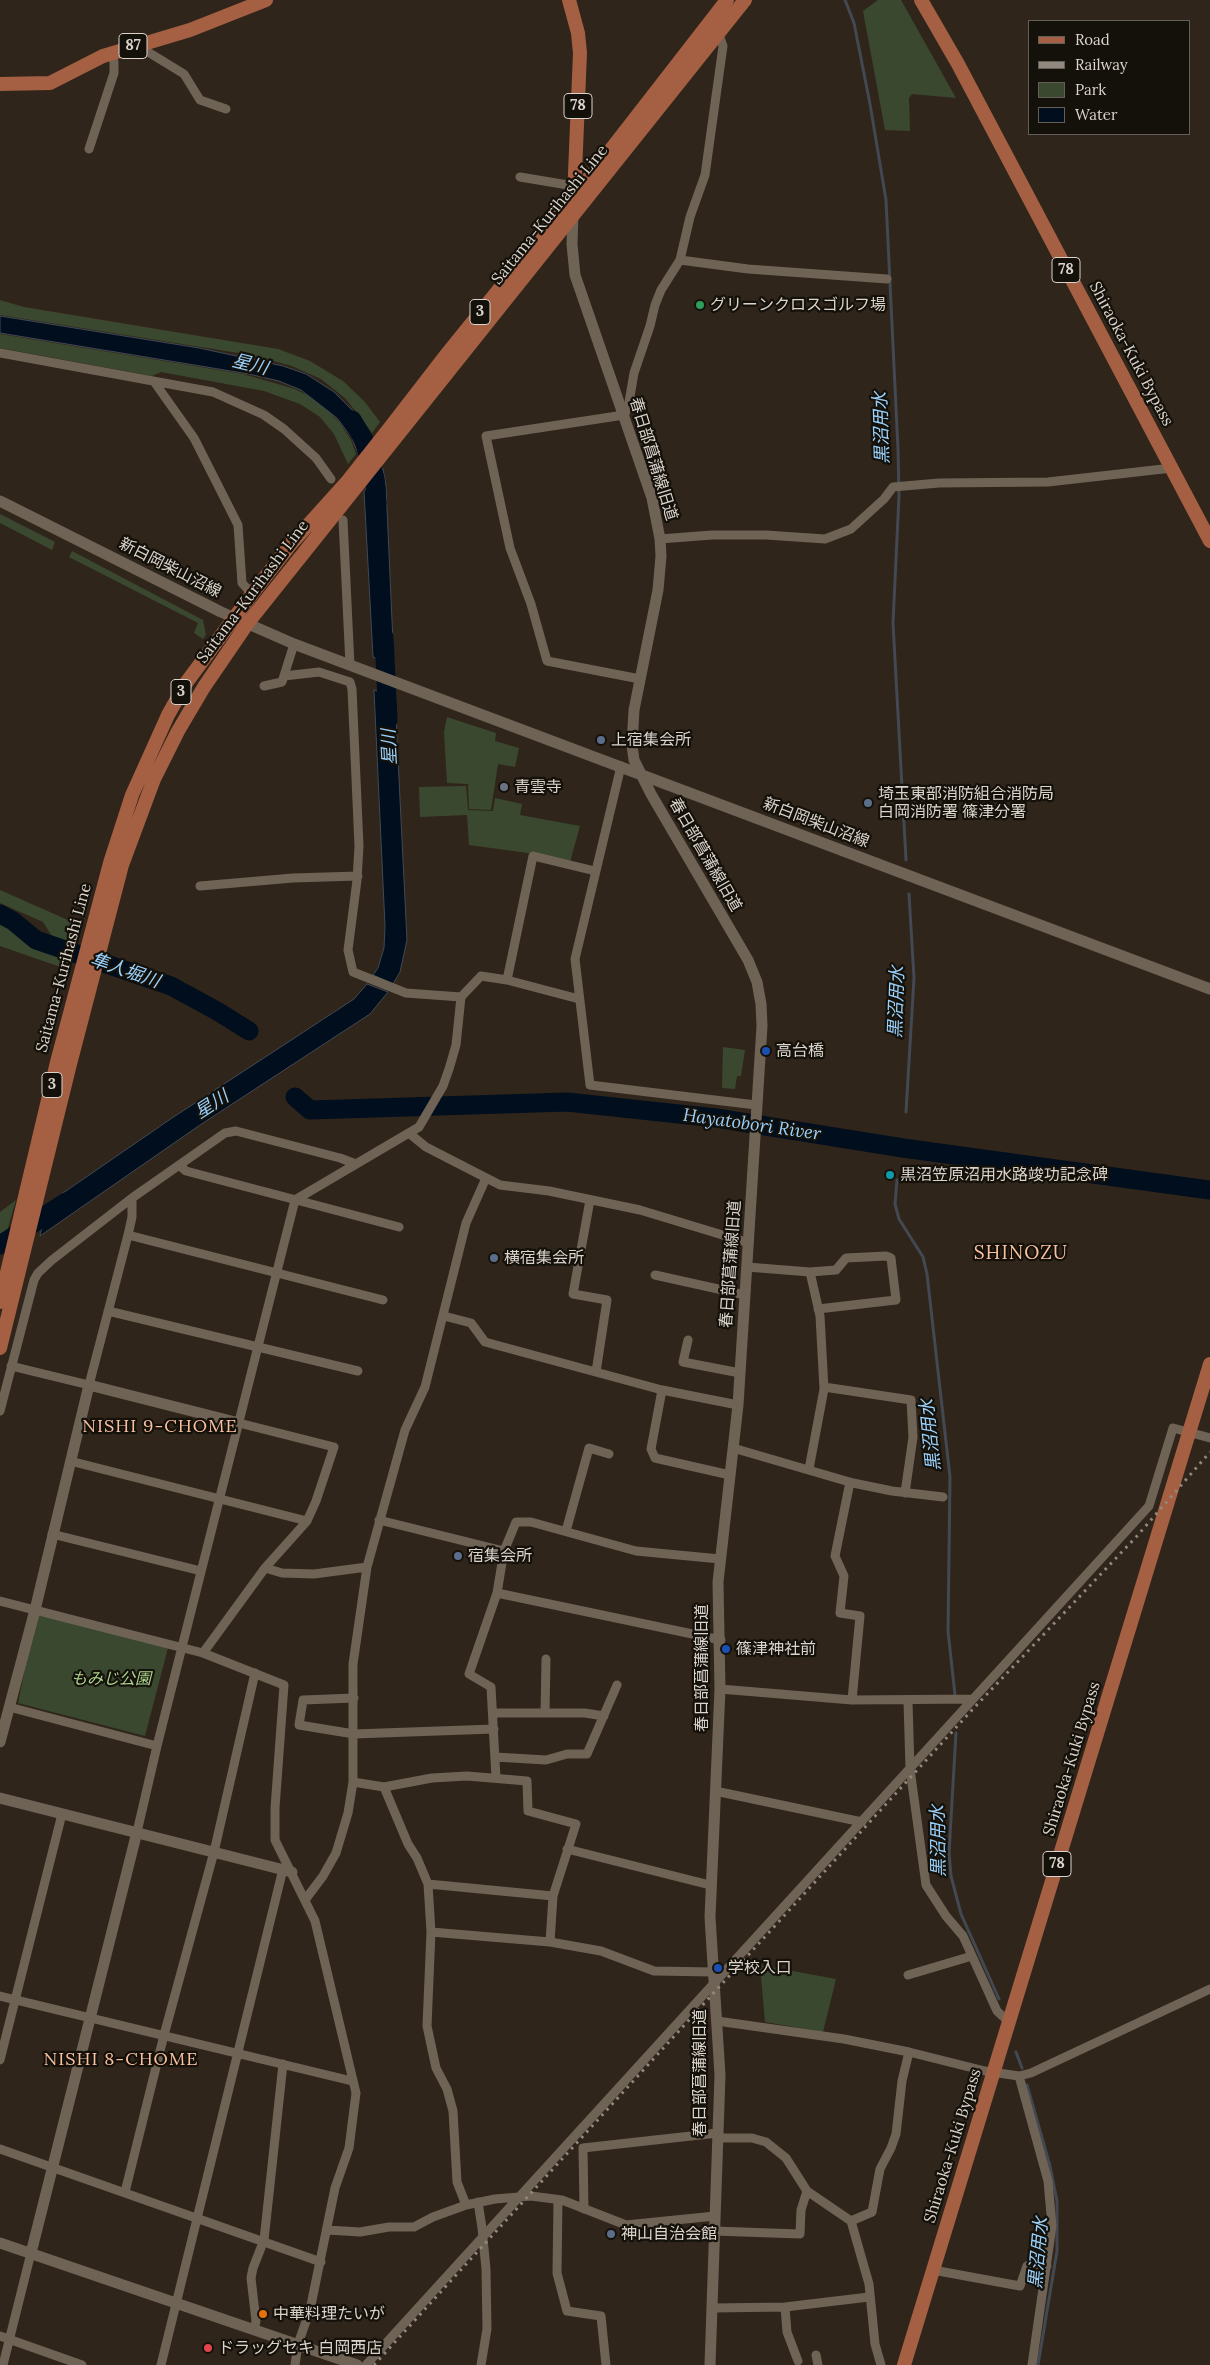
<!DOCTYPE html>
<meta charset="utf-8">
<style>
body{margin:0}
#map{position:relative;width:1210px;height:2365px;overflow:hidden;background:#30251a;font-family:Lora,serif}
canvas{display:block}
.legend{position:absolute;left:1028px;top:20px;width:162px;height:115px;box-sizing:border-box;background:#14100a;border:1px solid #645e58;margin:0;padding:6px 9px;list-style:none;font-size:15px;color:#dbd4cc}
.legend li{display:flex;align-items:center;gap:10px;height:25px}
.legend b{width:25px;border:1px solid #645e58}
</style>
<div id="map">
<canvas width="1210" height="2365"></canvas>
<ul class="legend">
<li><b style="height:6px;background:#a55f43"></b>Road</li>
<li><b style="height:6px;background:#91897f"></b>Railway</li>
<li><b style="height:14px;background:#3a482f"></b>Park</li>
<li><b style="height:14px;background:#000e1e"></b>Water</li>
</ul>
</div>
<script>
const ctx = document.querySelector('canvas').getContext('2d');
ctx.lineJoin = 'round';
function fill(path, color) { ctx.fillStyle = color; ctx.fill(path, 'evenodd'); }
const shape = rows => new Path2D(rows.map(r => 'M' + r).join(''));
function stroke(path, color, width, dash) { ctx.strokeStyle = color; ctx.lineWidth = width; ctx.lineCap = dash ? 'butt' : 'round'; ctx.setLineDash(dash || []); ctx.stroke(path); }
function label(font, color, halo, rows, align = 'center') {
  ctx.font = font + ' Lora,"Noto Sans JP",serif'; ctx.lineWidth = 4.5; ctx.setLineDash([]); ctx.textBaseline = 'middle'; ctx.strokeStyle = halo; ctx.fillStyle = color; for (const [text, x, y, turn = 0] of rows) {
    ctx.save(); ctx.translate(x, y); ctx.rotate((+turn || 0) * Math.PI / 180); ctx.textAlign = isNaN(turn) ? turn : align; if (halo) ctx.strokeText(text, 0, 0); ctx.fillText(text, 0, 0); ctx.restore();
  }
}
fill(shape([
 [878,0,901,0,956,98,912,94,909,98,910,131,885,130,863,11],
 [0,300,24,307,278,349,310,361,343,381,365,402,380,422,372,433,346,399,321,379,292,366,251,355,0,315],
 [0,334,243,374,295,389,320,402,340,423,351,440,356,454,348,464,334,434,320,417,300,404,264,391,161,372,152,376,0,348],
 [0,514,55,542,52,550,0,523],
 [72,551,203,620,206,635,203,639,194,633,198,623,69,557],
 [447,717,496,733,495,741,519,748,515,767,498,764,491,810,469,809,468,784,447,783,444,732],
 [466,786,468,810,493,811,495,798,522,804,520,815,580,826,570,862,535,854,469,845,467,815,420,817,419,787],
 [0,890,77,924,75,946,53,938,43,922,0,903],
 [0,923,33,944,72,958,69,970,0,946],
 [723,1047,745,1050,741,1076,737,1076,735,1089,722,1088],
 [16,1200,7,1231,0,1236,0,1212],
 [36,1615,169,1644,145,1736,18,1703],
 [760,1965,836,1979,823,2032,765,2022]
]), '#3a482f');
const water = shape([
 [0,316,199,348,283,366,306,374,334,392,353,411,369,436,357,451,352,438,337,418,301,390,279,381,249,374,0,333,0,316],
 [383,469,386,486,394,665,373,657,364,491,383,469],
 [374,690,395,698,407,940,400,972,393,984,373,975,378,968,384,948,385,926,374,690],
 [367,984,388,992,370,1014,200,1125,40,1236,47,1204,172,1118,354,999,367,984],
 [7,1231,4,1251,0,1254,0,1236,7,1231]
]);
fill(water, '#000e1e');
stroke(water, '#424952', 1);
stroke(shape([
 [845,0,854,23,870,104,886,200,898,449,899,496,893,623,906,860],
 [906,1112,914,978,909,894],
 [897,1180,895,1204,899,1219,923,1257,927,1274,950,1477,948,1631,955,1695],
 [956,1733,949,1853,951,1876,961,1914,999,1999],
 [1016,2052,1022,2068],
 [1027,2085,1050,2166,1057,2201,1057,2251,1038,2365]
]), '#424952', 3);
stroke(shape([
 [352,420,364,440,375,479,377,503],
 [384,637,388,720],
 [0,914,13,921,36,940,171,986,217,1011,249,1031],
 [295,1097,310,1110,567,1102,716,1118,903,1148,1210,1190],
 [0,1245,66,1202]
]), '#000e1e', 19);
stroke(shape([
 [143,42,148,52,184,74,200,100,226,109],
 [89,149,114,73,114,62,112,52],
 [520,177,568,185,575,182],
 [680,260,748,269,887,279],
 [0,353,213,392,264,415,284,429,316,458,331,479],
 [155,383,194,438,238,525,242,583,252,594],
 [343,520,350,665],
 [660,539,712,535,766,535,825,539,851,529,884,499,893,487,939,483,1048,482,1172,468],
 [284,676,319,672,350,682,352,689,359,846,357,880,348,950,353,972,406,993,461,997],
 [640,679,547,661,531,604,510,548,486,436,624,415,628,408,634,373,650,326,655,305,661,290,680,260,690,217,705,175,723,46,718,32],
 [264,686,282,682,294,644],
 [621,766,575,959,590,1085,756,1105],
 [200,886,293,878,358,876],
 [507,980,533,856,595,871],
 [410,1134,426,1147,500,1185,549,1191,640,1210,749,1243],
 [179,1165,186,1171,399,1227],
 [590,1200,573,1294,607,1300,596,1372],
 [128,1235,383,1300],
 [747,1267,810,1272,836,1270,846,1258,886,1256,891,1258,896,1300,818,1309],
 [655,1275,745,1295],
 [108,1311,358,1371],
 [444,1316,471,1323,485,1342,662,1390,738,1405],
 [688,1340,683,1362,740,1373],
 [11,1366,89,1385,128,1235,132,1217,132,1198],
 [824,1387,911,1400,913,1437,905,1493],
 [662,1390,651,1449,655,1458,730,1475],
 [0,1411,34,1280,38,1273,52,1260,132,1198,225,1133,236,1131,340,1158,356,1164],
 [733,1448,853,1483,892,1491,943,1497],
 [70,1461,307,1521],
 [809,1469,824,1389,820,1316,810,1272],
 [850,1482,835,1556,844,1576,840,1613,860,1616,852,1700],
 [379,1520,504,1551,497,1593,721,1640],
 [566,1531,589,1448,609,1454],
 [52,1534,201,1571],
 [504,1551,516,1522,531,1522,636,1551,720,1559],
 [367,1567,353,1664,353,1782,384,1787,408,1844,417,1858,428,1884,431,1932,427,2026,436,2068,447,2089,453,2111,457,2182,466,2205],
 [265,1568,282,1573,314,1574,367,1567,405,1430,425,1387,466,1223,486,1178],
 [0,1601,203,1653,284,1685,275,1808,275,1840,315,1921,356,2093,349,2148,335,2188,310,2310,298,2344,295,2365],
 [203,1653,265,1568,307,1521,316,1501,334,1447,239,1423],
 [720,1689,852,1700,973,1699],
 [354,1698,303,1700,299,1725,354,1734,494,1729],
 [908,1701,910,1769,926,1885,946,1916,963,1936,997,2011,1009,2022],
 [9,1707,157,1746],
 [494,1713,585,1713,604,1716],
 [545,1713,546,1659],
 [495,1757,546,1760,567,1754,587,1754,617,1685],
 [496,1778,491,1687,469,1674,497,1593],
 [384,1787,432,1778,467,1776,527,1781,528,1811,576,1824,553,1896,550,1942],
 [715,1791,862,1822],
 [137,1832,157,1746,295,1200,419,1127,443,1086,449,1069,456,1045,461,997,481,976,507,980,579,999],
 [567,1849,710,1885],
 [428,1884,553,1896],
 [305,1900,323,1876,336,1853,348,1813,353,1782],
 [431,1932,550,1942,601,1951,654,1971,714,1972],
 [908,1975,972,1956],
 [0,1996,352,2081],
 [717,2021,844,2039,909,2052,985,2071,1019,2076,1031,2073,1210,1989],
 [0,2060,62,1814],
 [1019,2076,1048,2181,1052,2226,1032,2365],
 [717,2138,752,2138,766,2142,786,2158,807,2191,851,2221],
 [0,2149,321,2262],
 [125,2192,164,2035,214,1852,255,1673],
 [558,2200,557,2273,567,2311,601,2316,606,2365],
 [478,2202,482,2228,486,2269,487,2329,481,2365],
 [584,2209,583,2148,718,2133],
 [327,2230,360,2232,389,2227,414,2227,433,2217,466,2205,495,2199,531,2196,562,2200,626,2225,715,2216],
 [714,2231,800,2234,801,2210,807,2191],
 [933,2270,1020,2286,1027,2266,1032,2264,1047,2266],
 [785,2307,787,2332,798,2361],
 [713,2308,785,2307,869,2297],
 [254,2330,256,2321,251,2278,253,2268,264,2240,283,2064],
 [0,2336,82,2365],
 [816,2355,818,2365],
 [3,2365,31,2253],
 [161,2365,283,1869],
 [366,2365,1149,1506,1173,1428,1210,1438],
 [881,2365,875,2344,869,2284,851,2221,872,2212,880,2169,891,2148,896,2134,902,2081,909,2052]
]), '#6f6356', 9);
stroke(shape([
 [573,214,572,244,575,275,652,498,660,539,661,556,658,590,634,710,632,745,634,760,651,794,748,960,757,982,761,1004,762,1026,738,1405,718,1582,720,1689,710,1917,720,2075,710,2365],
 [0,501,221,612,294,644,1210,989],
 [0,1742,35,1610,89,1385,239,1423],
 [0,1798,292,1872],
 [0,2243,357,2365],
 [31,2253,137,1832]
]), '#6f6356', 11);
stroke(shape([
 [569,0,578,33,580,53,574,197],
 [921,0,958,64,1210,541],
 [0,84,50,83,103,56,190,30,266,0],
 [0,1302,57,1062,110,863,132,795,168,715,186,683,252,594,291,544,346,483,388,430,446,355,585,183,727,0],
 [0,1348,70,1064,122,865,154,779,178,731,204,687,247,624,745,0],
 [904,2365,1210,1364]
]), '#a55f43', 14);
stroke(shape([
 [374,2365,972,1710,1137,1536,1210,1452]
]), '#91897f', 3, [2.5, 5]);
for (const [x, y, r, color] of [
 [700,305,5,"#2e9e5b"],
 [601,740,5,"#5c6f8a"],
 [504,787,5,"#6b7280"],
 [868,803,5,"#5c6f8a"],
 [766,1051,5,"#1a4fb4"],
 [890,1175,5,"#0f9aa8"],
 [494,1258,5,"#5c6f8a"],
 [458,1556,5,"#5c6f8a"],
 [726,1649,5,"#1a4fb4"],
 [718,1968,5,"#1a4fb4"],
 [611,2234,5,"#5c6f8a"],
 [263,2314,5,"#e8710a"],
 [208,2348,5,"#e0444e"]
]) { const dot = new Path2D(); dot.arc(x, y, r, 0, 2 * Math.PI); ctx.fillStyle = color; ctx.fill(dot); stroke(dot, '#14100a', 2); }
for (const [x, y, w] of [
 [133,46,28],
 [578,106,28],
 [1066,270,28],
 [480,312,20],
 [181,692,20],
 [52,1085,20],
 [1057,1864,28]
]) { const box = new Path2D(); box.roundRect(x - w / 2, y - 12.5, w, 25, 4); ctx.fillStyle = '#14100a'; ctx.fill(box); stroke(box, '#dbd4cc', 1); }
label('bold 15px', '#dbd4cc', null, [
 ["87",133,46],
 ["78",578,106],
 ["78",1066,270],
 ["3",480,312],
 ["3",181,692],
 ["3",52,1085],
 ["78",1057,1864]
]);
label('16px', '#dbd4cc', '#14100a', [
 ["Saitama-Kurihashi Line",550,215,-51],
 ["Shiraoka-Kuki Bypass",1131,354,62],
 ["春日部菖蒲線旧道",653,459,73],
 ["新白岡柴山沼線",170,568,27],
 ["Saitama-Kurihashi Line",253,592,-53],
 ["新白岡柴山沼線",816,823,21],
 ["春日部菖蒲線旧道",705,855,60],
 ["Saitama-Kurihashi Line",64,968,-75],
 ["春日部菖蒲線旧道",731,1264,-86],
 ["春日部菖蒲線旧道",702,1668,-90],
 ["Shiraoka-Kuki Bypass",1072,1759,-73],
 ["春日部菖蒲線旧道",700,2073,-90],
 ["Shiraoka-Kuki Bypass",953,2146,-73]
]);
label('16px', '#dbd4cc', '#14100a', [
 ["グリーンクロスゴルフ場",710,305],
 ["上宿集会所",611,740],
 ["青雲寺",514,787],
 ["埼玉東部消防組合消防局",878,794],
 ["白岡消防署 篠津分署",878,812],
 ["高台橋",776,1051],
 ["黒沼笠原沼用水路竣功記念碑",900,1175],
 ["横宿集会所",504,1258],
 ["宿集会所",468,1556],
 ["篠津神社前",736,1649],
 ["学校入口",728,1968],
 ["神山自治会館",621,2234],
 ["中華料理たいが",273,2314],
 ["ドラッグセキ 白岡西店",218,2348]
], 'left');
label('italic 16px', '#acd48d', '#14100a', [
 ["もみじ公園",111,1679]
]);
label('italic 18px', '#9ad2fd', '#14100a', [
 ["星川",250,365,14],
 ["黒沼用水",882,428,-92],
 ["星川",390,747,-93],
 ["隼人堀川",125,971,19],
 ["黒沼用水",897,1002,-88],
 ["星川",212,1105,-33],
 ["Hayatobori River",752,1125,8],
 ["黒沼用水",931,1435,-96],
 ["黒沼用水",939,1841,-91],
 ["黒沼用水",1039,2253,-85]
]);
ctx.letterSpacing = '1px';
label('18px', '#fac0a0', '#14100a', [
 ["NISHI 9-CHOME",160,1427],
 ["NISHI 8-CHOME",121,2060]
]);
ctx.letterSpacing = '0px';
ctx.letterSpacing = '1px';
label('19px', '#fac0a0', '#14100a', [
 ["SHINOZU",1021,1254]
]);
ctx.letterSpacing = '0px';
</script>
